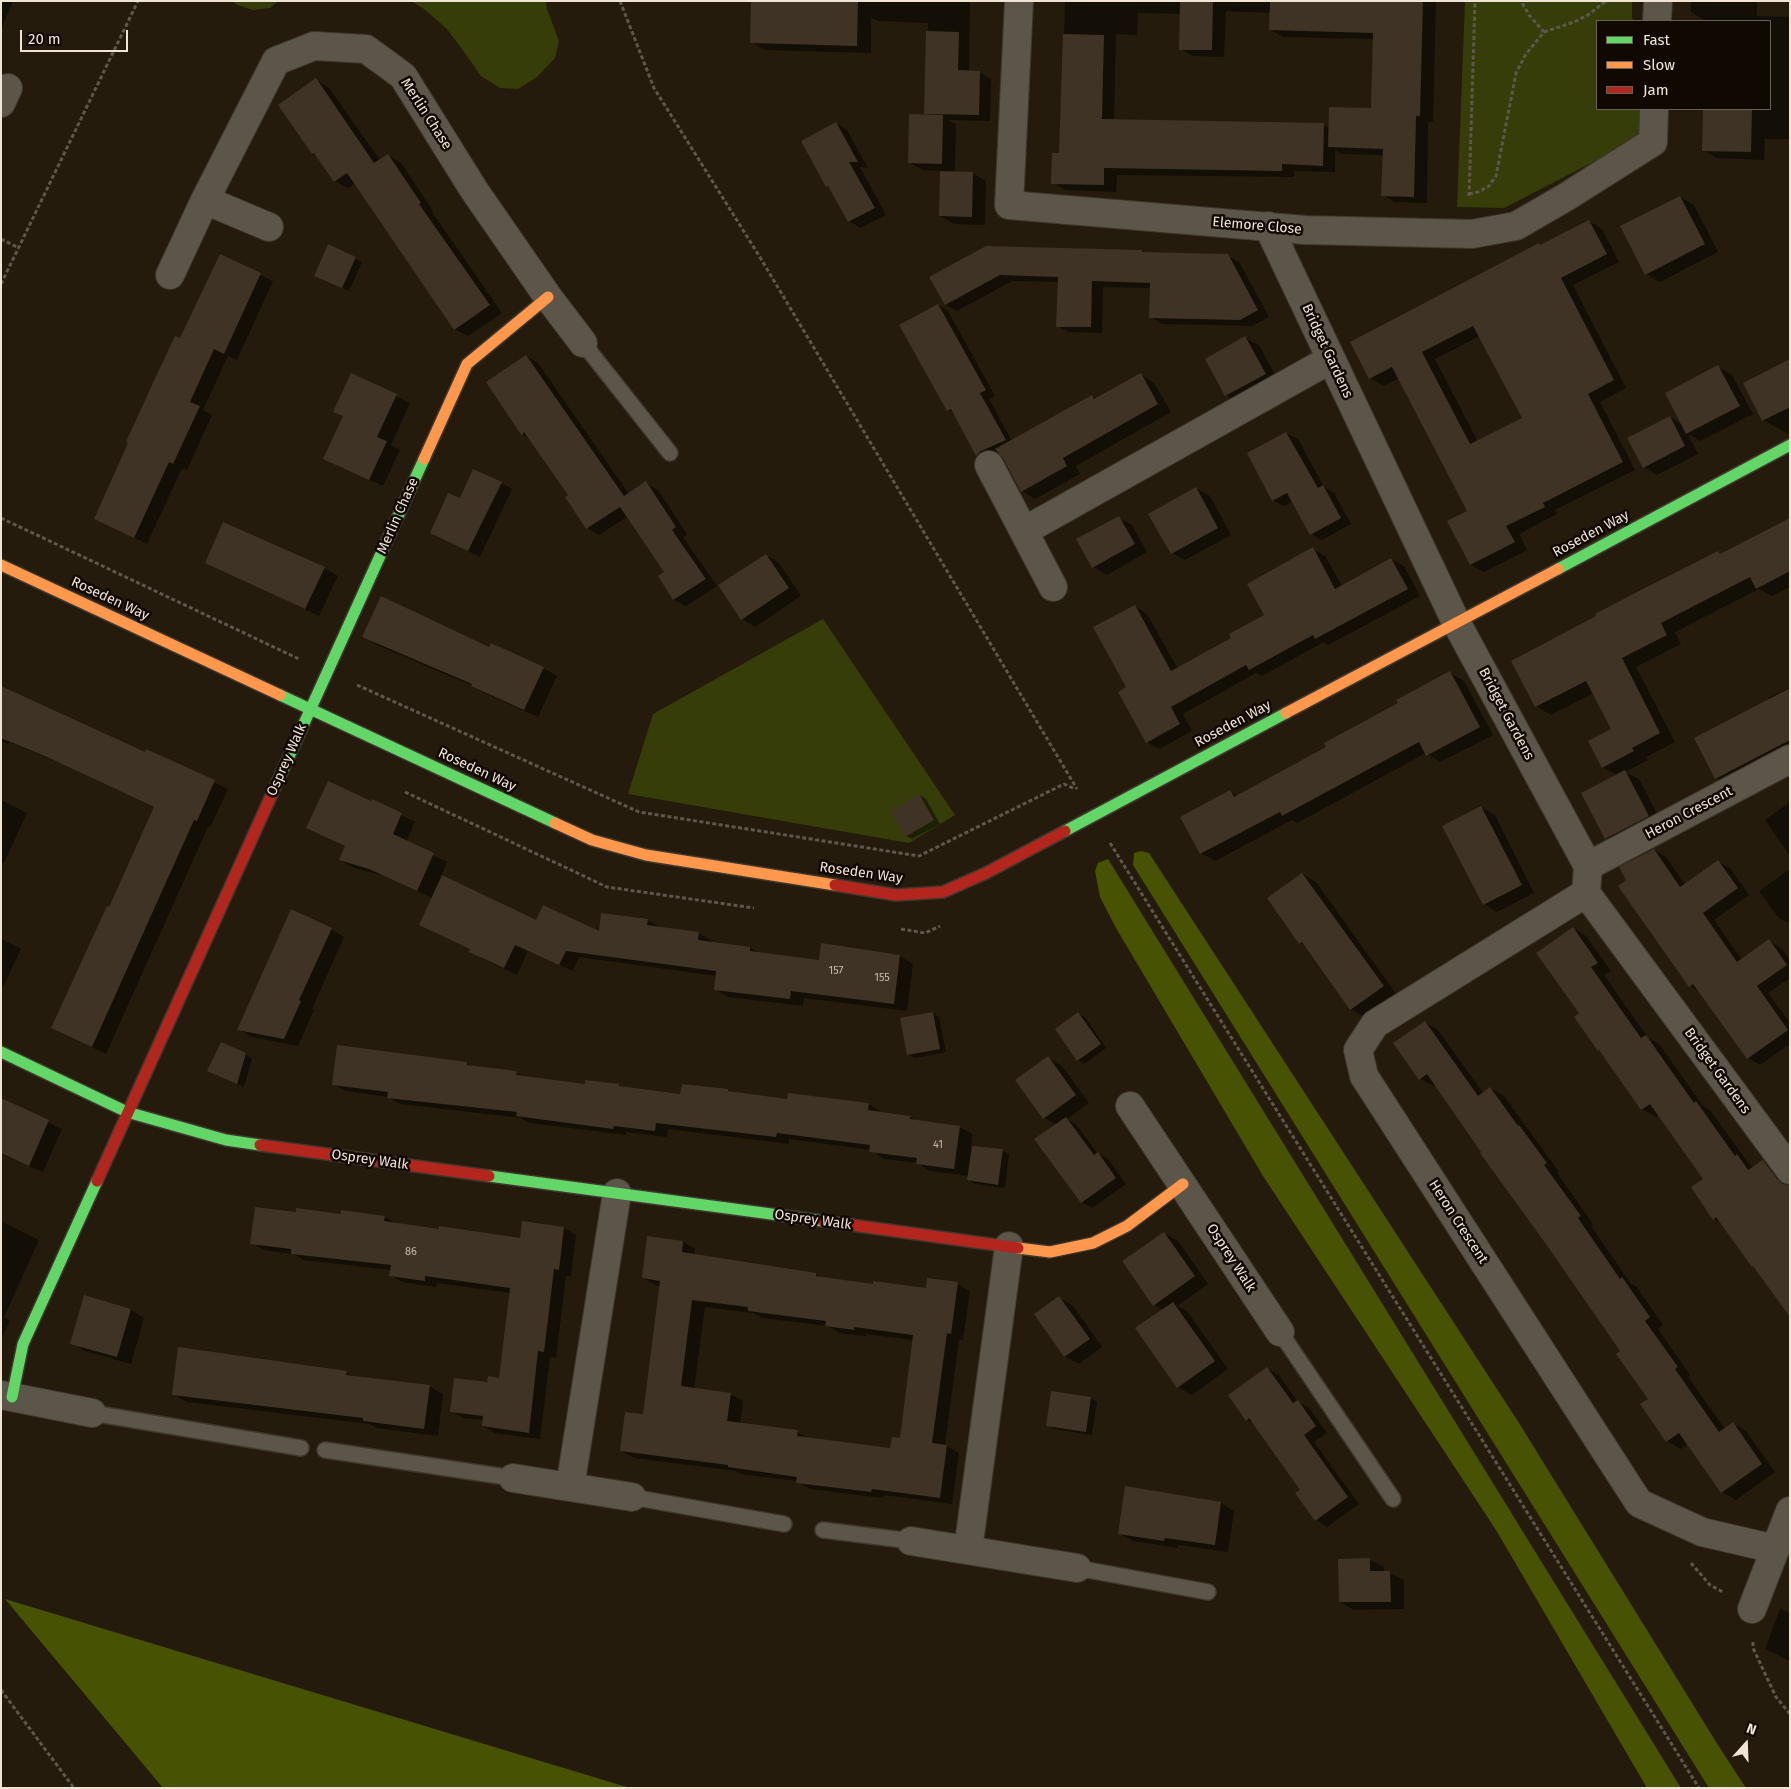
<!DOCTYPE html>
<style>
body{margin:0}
#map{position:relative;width:1791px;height:1789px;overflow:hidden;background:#241b0c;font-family:"Fira Sans",sans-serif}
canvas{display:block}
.frame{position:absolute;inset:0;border:2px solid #f0e4d5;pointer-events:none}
.legend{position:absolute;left:1596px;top:20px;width:175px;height:90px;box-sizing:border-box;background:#100902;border:1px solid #6a6156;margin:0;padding:6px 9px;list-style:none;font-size:15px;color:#f0e4d5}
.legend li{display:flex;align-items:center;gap:10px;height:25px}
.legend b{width:25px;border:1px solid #6a6156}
.north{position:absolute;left:1721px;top:1719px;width:50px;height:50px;-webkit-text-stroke:4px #100902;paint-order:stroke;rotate:20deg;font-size:14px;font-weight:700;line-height:20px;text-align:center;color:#f0e4d5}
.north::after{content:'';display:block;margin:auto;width:18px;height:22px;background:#f0e4d5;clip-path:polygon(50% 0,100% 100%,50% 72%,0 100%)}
.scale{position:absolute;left:20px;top:30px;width:108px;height:22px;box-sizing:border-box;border:2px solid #f0e4d5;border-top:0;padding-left:6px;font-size:15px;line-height:18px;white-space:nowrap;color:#f0e4d5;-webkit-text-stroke:4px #100902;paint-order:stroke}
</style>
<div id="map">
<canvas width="1791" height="1789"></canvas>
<div class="frame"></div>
<ul class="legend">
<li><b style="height:6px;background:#63d668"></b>Fast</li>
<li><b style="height:6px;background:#ff974d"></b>Slow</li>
<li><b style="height:6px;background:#b3261e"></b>Jam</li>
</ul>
<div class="north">N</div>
<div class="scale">20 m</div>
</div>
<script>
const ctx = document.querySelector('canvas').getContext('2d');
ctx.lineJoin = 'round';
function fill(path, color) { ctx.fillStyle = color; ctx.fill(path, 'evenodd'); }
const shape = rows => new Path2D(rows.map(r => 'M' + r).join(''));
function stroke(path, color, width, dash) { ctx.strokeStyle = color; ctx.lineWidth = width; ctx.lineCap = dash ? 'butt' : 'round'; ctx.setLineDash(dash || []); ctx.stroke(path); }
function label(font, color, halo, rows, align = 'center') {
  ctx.font = font + ' "Fira Sans",sans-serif'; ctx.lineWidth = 5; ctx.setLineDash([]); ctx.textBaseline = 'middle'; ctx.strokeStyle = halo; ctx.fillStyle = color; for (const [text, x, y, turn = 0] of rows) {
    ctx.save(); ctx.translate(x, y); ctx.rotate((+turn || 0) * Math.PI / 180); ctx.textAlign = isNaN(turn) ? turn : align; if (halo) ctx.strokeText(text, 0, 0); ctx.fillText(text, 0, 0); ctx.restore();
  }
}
fill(shape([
 [233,1,278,1,270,8,253,10,237,5],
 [411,1,546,1,547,9,559,41,555,58,537,77,518,89,500,88,481,76,462,49,446,28,424,9],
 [1465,1,1632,1,1632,18,1634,21,1597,21,1597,109,1641,109,1640,138,1504,208,1457,207],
 [823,619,955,815,909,843,628,794,653,714]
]), '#363d09');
fill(shape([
 [1141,851,1149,853,1519,1423,1718,1745,1746,1788,1709,1788,1133,865,1134,853],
 [1108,859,1681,1788,1647,1788,1496,1530,1263,1176,1116,928,1100,897,1095,871,1098,863],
 [5,1599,630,1788,163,1788]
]), '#485203');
fill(shape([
 [1,1,13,1,1,29],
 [752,1,865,1,867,3,867,1,970,1,969,72,979,72,991,79,990,121,948,120,956,124,955,173,972,173,986,181,985,225,954,224,940,216,941,171,923,170,909,162,931,116,925,113,928,23,878,21,871,17,871,53,765,50,751,42],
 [1056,1,1436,1,1433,122,1428,122,1427,203,1395,202,1383,195,1384,155,1342,154,1335,150,1335,172,1294,171,1294,177,1117,175,1116,192,1065,190,1053,183,1061,154,1065,2],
 [1226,11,1271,13,1271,30,1283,37,1374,39,1373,109,1330,128,1323,125,1114,121,1116,34,1137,35,1138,13,1181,14,1180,49,1193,56,1224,57],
 [1691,1,1757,1,1757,16,1790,17,1790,139,1765,139,1764,160,1717,158,1703,150,1704,109,1770,109,1770,21,1704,20,1691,12],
 [316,80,329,88,380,160,388,155,401,163,433,211,432,212,502,313,468,336,454,329,356,183,348,188,335,181,318,156,313,153],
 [836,123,847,130,868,168,860,167,886,215,861,228,849,221,832,189,827,186],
 [1680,197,1694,205,1718,252,1660,282,1646,274],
 [1589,221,1602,229,1619,262,1573,285,1626,388,1600,402,1635,470,1555,510,1557,514,1519,534,1527,550,1484,572,1471,565,1469,512,1399,378,1384,386,1370,378],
 [1480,336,1523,418,1478,442,1435,359],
 [329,246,362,262,349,291,322,279],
 [987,247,1142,251,1147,254,1227,256,1239,262,1269,317,1252,326,1162,324,1150,317,1151,288,1103,287,1102,333,1069,332,1057,326,1059,282,1012,281,957,311,946,305,931,277],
 [220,256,273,281,237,360,228,356,203,410,212,415,187,470,182,468,147,544,95,518,129,443,181,340],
 [938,305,948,311,995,396,989,399,1012,441,1092,396,1097,399,1141,375,1154,383,1171,412,1076,466,1080,474,1035,499,1022,491,1004,457,1000,453,987,461,977,455,955,414,948,410],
 [1245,338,1259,345,1279,382,1240,403,1226,395],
 [526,356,538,363,629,494,646,483,658,490,687,534,683,537,717,586,686,606,674,600,659,577,665,573,627,517,599,535,587,528,567,498,570,496,531,440,523,435,487,382],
 [1718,367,1732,375,1753,414,1700,441,1688,434,1698,454,1657,475,1644,467,1670,417,1682,425],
 [351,375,410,403,391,445,400,450,383,486,325,458,344,416],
 [1790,408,1790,435,1763,420,1781,410,1781,412],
 [1286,433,1298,439,1324,487,1334,493,1351,524,1322,540,1311,534,1293,501,1284,506,1273,500],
 [501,483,512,489,480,557,431,533,461,500],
 [1196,488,1210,496,1231,535,1185,560,1171,553],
 [1119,518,1132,525,1147,552,1107,575,1093,567],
 [1790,521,1790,587,1772,596,1759,589,1675,632,1681,644,1636,667,1675,742,1646,757,1648,760,1625,772,1639,779,1662,824,1619,846,1606,839,1617,775,1602,767,1613,730,1594,693,1551,715,1536,706,1718,553,1721,554],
 [1313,549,1325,556,1342,586,1391,559,1404,566,1420,596,1328,645,1324,642,1262,676,1256,673,1183,714,1192,731,1159,749,1146,742,1128,688,1135,606,1147,614,1178,669,1232,638,1266,615],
 [766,555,779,563,801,596,755,627,742,619],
 [206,562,324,568,338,576,319,616],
 [382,597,489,649,543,668,557,676,538,717,486,694,473,686,377,645,364,637],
 [1450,673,1464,681,1493,735,1440,762,1426,753,1297,823,1292,820,1215,861,1201,853,1182,817,1230,792,1238,796,1328,748],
 [1,686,145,754,147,751,228,789,210,828,208,827,106,1054,52,1028,110,908,155,808,62,764,9,742,8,744,1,741],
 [1790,687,1790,755,1729,786,1716,778,1770,700,1768,698],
 [919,795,926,799,940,824,912,839,906,836],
 [1,800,27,813,4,863,1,862],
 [372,801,415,822,406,842,447,862,441,876,537,922,600,933,647,920,660,927,699,933,712,941,711,943,750,948,759,953,820,962,900,956,913,964,907,1011,804,998,803,1006,728,997,715,989,717,976,579,957,573,971,528,951,517,975,483,959,470,952,471,949,420,925,432,898,384,876,354,868,340,860,346,847,308,828,371,803],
 [1790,802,1790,856,1765,820],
 [1481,807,1495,815,1534,893,1497,912,1484,904],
 [1654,850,1666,857,1685,885,1718,862,1730,868,1749,895,1714,920,1742,960,1769,941,1781,948,1790,960,1790,978,1768,993,1790,1023,1790,1044,1760,1065,1748,1058,1700,992,1690,986,1627,881],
 [1790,869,1790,924,1778,917,1759,891],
 [1302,874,1316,882,1396,994,1364,1017,1351,1009,1307,947,1300,943],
 [1573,928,1586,936,1611,971,1604,975,1648,1038,1659,1044,1703,1106,1710,1110,1746,1160,1754,1168,1763,1161,1777,1169,1790,1186,1757,1269,1752,1266,1723,1224,1714,1219,1705,1179,1659,1115,1656,1117,1642,1109,1602,1052,1599,1050,1581,1013],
 [331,929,344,937,312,1009,314,1010,298,1046,252,1037,238,1029],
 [1,939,21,949,3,987,1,986],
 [933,1013,939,1017,946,1052,915,1058,909,1054],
 [1078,1014,1085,1017,1106,1048,1084,1064,1078,1060],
 [1425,1022,1438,1030,1483,1093,1490,1088,1504,1096,1559,1172,1557,1173,1593,1224,1591,1226,1631,1284,1636,1286,1663,1325,1658,1329,1690,1375,1688,1377,1725,1429,1733,1424,1746,1431,1775,1472,1736,1500,1722,1492,1688,1444,1681,1449,1667,1441,1649,1399,1622,1351,1481,1153,1483,1152,1436,1085,1434,1086,1420,1079],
 [221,1043,252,1058,244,1087,215,1074],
 [1048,1058,1062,1066,1089,1103,1067,1119,1076,1124,1097,1153,1108,1159,1126,1184,1092,1208,1082,1202,1057,1125,1044,1118],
 [467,1063,474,1067,516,1073,524,1077,586,1085,619,1086,623,1088,681,1096,728,1090,732,1092,788,1100,868,1104,881,1112,881,1113,910,1117,917,1121,960,1127,972,1134,971,1147,1003,1151,1009,1154,1005,1188,975,1184,969,1180,969,1176,930,1171,917,1163,884,1159,871,1150,789,1139,789,1144,668,1129,667,1137,626,1132,626,1135,530,1123,521,1118,401,1104,388,1097,346,1091,333,1084],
 [1,1099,62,1129,43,1172,1,1154],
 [297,1213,385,1217,397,1224,521,1239,564,1228,576,1235,571,1276,566,1276,556,1358,550,1357,540,1439,495,1433,483,1426,484,1420,463,1418,451,1411,489,1383,500,1379,510,1293,437,1283,436,1287,402,1282,390,1275,391,1270,304,1260,293,1254,264,1250,252,1243],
 [1,1221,39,1240,4,1317,10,1321,1,1339],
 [1164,1233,1178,1241,1208,1284,1177,1306,1187,1311,1228,1369,1192,1395,1178,1387,1164,1310,1154,1305],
 [683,1242,695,1249,694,1256,816,1274,824,1279,874,1286,927,1289,958,1284,970,1291,963,1340,959,1339,945,1445,959,1453,952,1504,884,1495,883,1498,810,1489,797,1481,741,1474,736,1471,634,1458,621,1451,644,1415,661,1286,655,1285,643,1278],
 [705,1307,753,1313,762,1318,828,1326,839,1333,866,1336,866,1334,913,1340,901,1440,891,1450,810,1439,797,1432,740,1424,743,1401,730,1394,694,1389],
 [85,1297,131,1310,144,1318,131,1364,85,1351,72,1343],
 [1059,1298,1073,1306,1102,1347,1079,1364,1065,1357,1035,1315],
 [1267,1368,1279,1375,1297,1401,1309,1408,1327,1433,1314,1442,1359,1504,1327,1527,1316,1520,1301,1491,1255,1424,1247,1420],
 [346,1372,356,1378,429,1386,443,1394,438,1436,377,1428,370,1424,187,1402,173,1394],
 [1091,1398,1097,1402,1092,1435,1054,1429,1047,1425],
 [1126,1487,1221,1503,1234,1511,1228,1552,1178,1545,1178,1548,1133,1541,1119,1533],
 [1370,1560,1384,1567,1384,1573,1390,1573,1404,1580,1404,1609,1354,1610,1340,1602],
 [1780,1609,1790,1613,1790,1661,1765,1649]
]), '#0007');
fill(shape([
 [751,1,858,1,857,46,750,43],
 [1180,1,1213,1,1212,50,1179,50],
 [1270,1,1423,1,1420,116,1416,116,1414,197,1381,196,1383,149,1328,147,1329,107,1371,108,1373,33,1269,30],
 [926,31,959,32,958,70,980,71,979,115,924,114],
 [1063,34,1104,35,1102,119,1324,123,1323,166,1282,164,1282,171,1104,168,1104,185,1051,184,1052,153,1059,153],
 [316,78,374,163,388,154,421,203,419,204,490,305,454,330,347,173,334,182,314,153,312,154,278,105],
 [1703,109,1752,109,1751,152,1702,151],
 [909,114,943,115,942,164,908,163],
 [836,122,858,162,849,162,875,208,848,222,828,186,826,187,801,141],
 [940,171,973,172,972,217,939,216],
 [1680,196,1705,244,1645,275,1620,226],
 [1589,220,1607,254,1561,278,1614,380,1588,394,1623,462,1543,503,1545,507,1506,526,1515,542,1470,565,1447,521,1467,511,1392,367,1369,379,1350,342,1539,243,1540,245],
 [1473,326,1522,418,1470,444,1422,352],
 [328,244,356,257,342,288,314,276],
 [986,246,1142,250,1142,252,1228,254,1258,310,1240,320,1149,318,1150,283,1092,281,1091,327,1056,327,1058,277,1000,275,945,305,929,277],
 [220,254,261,273,224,354,214,349,190,402,200,406,173,464,169,462,134,538,94,519,128,443,126,442,152,385,175,336,180,338],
 [938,304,986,390,980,393,1006,440,981,451,976,456,951,409,947,411,899,325],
 [1245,336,1266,374,1225,396,1205,359],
 [526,355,624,496,646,481,676,527,672,530,706,579,673,600,658,576,664,572,620,507,586,529,565,497,568,495,524,432,522,436,486,382],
 [1790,359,1790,407,1762,421,1743,383],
 [1718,365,1740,406,1686,434,1665,393],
 [351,373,397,394,377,437,387,441,369,480,323,459,343,416,333,412],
 [1141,373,1158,404,1063,458,1067,466,1021,492,1003,458,995,449,1092,395,1094,399],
 [1670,416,1685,446,1643,468,1627,438],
 [1286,432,1318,488,1323,485,1341,518,1310,535,1287,493,1272,501,1247,453],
 [473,469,502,482,468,551,430,533,448,493,460,498],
 [1196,487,1218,528,1171,554,1148,514],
 [1119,516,1135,544,1092,568,1076,539],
 [1790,518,1790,571,1756,589,1750,577,1661,623,1667,635,1622,658,1660,733,1632,748,1634,751,1602,768,1588,741,1611,729,1586,681,1535,707,1511,661,1596,616,1595,614,1643,589,1718,551,1720,554],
 [223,522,325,567,305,609,205,563],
 [1313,547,1335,589,1391,558,1408,589,1315,639,1313,635,1249,670,1246,665,1171,707,1180,724,1146,743,1118,692,1126,687,1093,627,1135,605,1171,671,1231,638,1229,634,1264,615,1247,584],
 [766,554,789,588,741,620,718,585],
 [381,596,489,647,491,643,544,667,524,710,471,686,472,684,362,637],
 [1450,671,1480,727,1426,756,1419,742,1282,816,1280,812,1200,854,1180,817,1230,790,1234,797,1326,747,1324,743,1398,703,1396,700],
 [1,686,145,752,146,749,215,780,197,821,194,820,92,1047,51,1028,107,906,109,907,154,807,47,757,1,738],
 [1790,688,1790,740,1715,779,1694,738],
 [1625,770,1649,816,1605,839,1581,793],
 [328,781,371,801,372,799,402,813,393,834,434,853,417,891,369,869,339,860,345,846,306,828],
 [919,794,934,820,905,837,890,811],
 [1481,806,1522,885,1483,905,1442,826],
 [1654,849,1680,887,1718,860,1738,888,1703,913,1737,962,1769,939,1787,965,1757,986,1788,1030,1747,1059,1693,984,1689,987,1618,886,1626,880,1619,867],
 [1302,873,1384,986,1350,1010,1302,942,1299,944,1267,898],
 [442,875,536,920,543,905,599,931,601,913,648,919,647,925,699,932,698,940,750,947,750,951,819,960,821,943,900,955,894,1004,791,991,790,999,714,990,716,971,566,951,559,965,515,945,504,968,469,952,470,949,419,925],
 [291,909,332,928,299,1000,301,1001,284,1039,237,1030],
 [1573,927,1598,963,1591,967,1641,1038,1646,1035,1694,1103,1696,1101,1735,1156,1737,1154,1748,1170,1763,1160,1778,1180,1783,1184,1790,1185,1790,1317,1753,1266,1752,1267,1716,1217,1713,1220,1691,1187,1703,1179,1650,1104,1641,1110,1599,1050,1598,1051,1574,1017,1579,1013,1536,953],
 [933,1012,940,1049,907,1055,900,1018],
 [1078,1012,1101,1044,1077,1061,1055,1029],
 [1425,1021,1478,1096,1490,1087,1518,1126,1519,1125,1547,1163,1544,1165,1581,1216,1578,1218,1620,1279,1622,1277,1650,1317,1645,1321,1678,1367,1675,1369,1719,1432,1733,1422,1762,1464,1721,1493,1679,1433,1666,1442,1640,1404,1648,1399,1616,1354,1620,1351,1548,1247,1480,1153,1481,1152,1427,1074,1419,1080,1393,1043],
 [221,1042,246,1053,237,1084,207,1071],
 [337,1045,467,1062,467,1065,517,1071,516,1075,585,1084,585,1080,619,1084,619,1086,680,1094,682,1084,728,1089,728,1091,787,1099,788,1093,869,1103,868,1110,910,1116,910,1119,960,1126,954,1169,916,1164,917,1158,869,1152,870,1145,777,1133,776,1137,656,1123,655,1131,614,1126,613,1129,516,1116,517,1112,387,1098,388,1092,332,1085],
 [1048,1056,1076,1095,1043,1119,1015,1080],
 [1,1098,49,1120,29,1166,1,1153],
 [1066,1117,1094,1155,1098,1152,1116,1178,1081,1203,1034,1139],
 [972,1146,1003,1149,998,1185,967,1180],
 [255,1207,296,1212,296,1208,341,1214,341,1210,385,1216,384,1221,439,1229,439,1226,520,1238,522,1221,564,1227,559,1270,554,1269,544,1352,538,1351,529,1433,482,1426,483,1416,450,1412,454,1378,487,1382,488,1376,499,1378,510,1288,425,1276,425,1281,389,1276,391,1265,291,1254,291,1249,250,1244],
 [1164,1232,1195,1276,1153,1306,1122,1261],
 [647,1236,683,1241,682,1252,816,1273,816,1276,873,1284,873,1281,926,1288,927,1278,958,1282,951,1334,947,1333,932,1443,947,1445,940,1498,872,1489,871,1492,796,1483,797,1477,728,1467,728,1465,620,1451,625,1412,643,1414,660,1281,642,1278],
 [692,1300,748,1307,748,1311,826,1321,825,1326,854,1330,854,1327,913,1335,900,1438,892,1437,890,1448,797,1436,798,1430,727,1421,731,1393,681,1386],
 [84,1295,131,1309,117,1357,70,1344],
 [1059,1296,1090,1339,1064,1357,1034,1314],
 [1173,1302,1215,1361,1177,1388,1135,1328],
 [178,1347,347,1371,346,1375,430,1385,424,1429,363,1421,363,1418,172,1395],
 [1267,1367,1293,1403,1298,1400,1316,1426,1304,1435,1348,1497,1315,1521,1295,1493,1300,1490,1249,1418,1246,1421,1228,1395],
 [1051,1391,1091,1397,1086,1432,1046,1426],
 [1125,1486,1221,1502,1215,1545,1165,1538,1164,1541,1118,1534],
 [1370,1558,1370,1571,1390,1571,1391,1602,1339,1602,1338,1559]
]), '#3f3326');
const lane = shape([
 [583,343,670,453],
 [1280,1332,1393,1499],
 [92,1413,301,1448],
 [325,1450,513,1478],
 [632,1497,784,1524],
 [823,1530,911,1541],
 [1077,1568,1208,1592]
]);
const street = shape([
 [1019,1,1009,205,1305,230,1472,234,1516,226,1566,197,1653,142,1654,109],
 [1657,21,1658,1],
 [1,103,8,88],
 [205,200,269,227],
 [1268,226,1456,622,1588,866,1586,893,1790,1170],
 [170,275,205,200,276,61,314,46,366,49,403,76,474,190,548,297,583,343],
 [989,465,1053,587],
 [1024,531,1331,359],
 [1588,866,1790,759],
 [1586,893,1375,1024,1358,1050,1364,1076,1639,1503,1702,1532,1775,1549],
 [1130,1106,1280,1332],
 [1,1395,92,1413],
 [513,1478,632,1497],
 [570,1487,617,1193],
 [911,1541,1077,1568],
 [968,1550,1009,1246],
 [1752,1609,1790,1511]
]);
const fast = shape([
 [1558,569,1790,445],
 [280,695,555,823],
 [272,794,424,459],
 [1065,831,1286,713],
 [1,1052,127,1112,226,1140,260,1145],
 [489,1176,823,1221],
 [12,1397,23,1344,97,1181]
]);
const slow = shape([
 [424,459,467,364,548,297],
 [1,565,280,695],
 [1286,713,1558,569],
 [555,823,592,840,646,855,835,885],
 [1018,1248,1050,1252,1093,1243,1127,1226,1183,1184]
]);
const jam = shape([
 [835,885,896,895,943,892,986,873,1065,831],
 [260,1145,489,1176],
 [97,1181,272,794],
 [823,1221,1018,1248]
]);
stroke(lane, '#3f372e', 18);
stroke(street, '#3f372e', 30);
stroke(fast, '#3f372e', 14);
stroke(slow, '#3f372e', 14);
stroke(jam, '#3f372e', 14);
stroke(shape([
 [620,1,654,88,758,254,1077,789],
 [1544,32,1574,22,1588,15,1606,1],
 [1469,194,1478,192,1489,186,1496,176,1516,73,1526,54,1544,32,1529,15,1521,1],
 [1469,196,1475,1],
 [1,239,19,248],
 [1,284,138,1],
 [1,518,299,659],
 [357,685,639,812,919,856,1064,784,1075,789],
 [405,792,607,887,754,908],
 [1110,843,1699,1788],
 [901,929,925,933,940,926],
 [1691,1563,1710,1585,1723,1592],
 [1753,1642,1753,1648,1776,1697,1790,1714],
 [1,1690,74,1788]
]), '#5e574d', 3, [4, 2.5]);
stroke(lane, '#5c554a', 15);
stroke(street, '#5c554a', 28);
stroke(fast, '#63d668', 11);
stroke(slow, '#ff974d', 11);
stroke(jam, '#b3261e', 11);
label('11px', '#c4b8a9', null, [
 ["157",836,971],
 ["155",882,978],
 ["41",938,1145],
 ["86",411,1252]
]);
label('14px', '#f0e4d5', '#100902', [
 ["Merlin Chase",426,114,57],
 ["Elemore Close",1257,226,5],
 ["Bridget Gardens",1327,351,65],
 ["Merlin Chase",398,516,-66],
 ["Roseden Way",1591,534,-28],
 ["Roseden Way",110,599,25],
 ["Bridget Gardens",1506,714,62],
 ["Roseden Way",1233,724,-28],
 ["Osprey Walk",287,760,-66],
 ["Roseden Way",477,770,25],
 ["Heron Crescent",1689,813,-28],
 ["Roseden Way",861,873,8],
 ["Bridget Gardens",1717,1071,54],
 ["Osprey Walk",370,1160,8],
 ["Osprey Walk",813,1220,8],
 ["Heron Crescent",1458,1222,57],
 ["Osprey Walk",1231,1258,57]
]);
</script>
